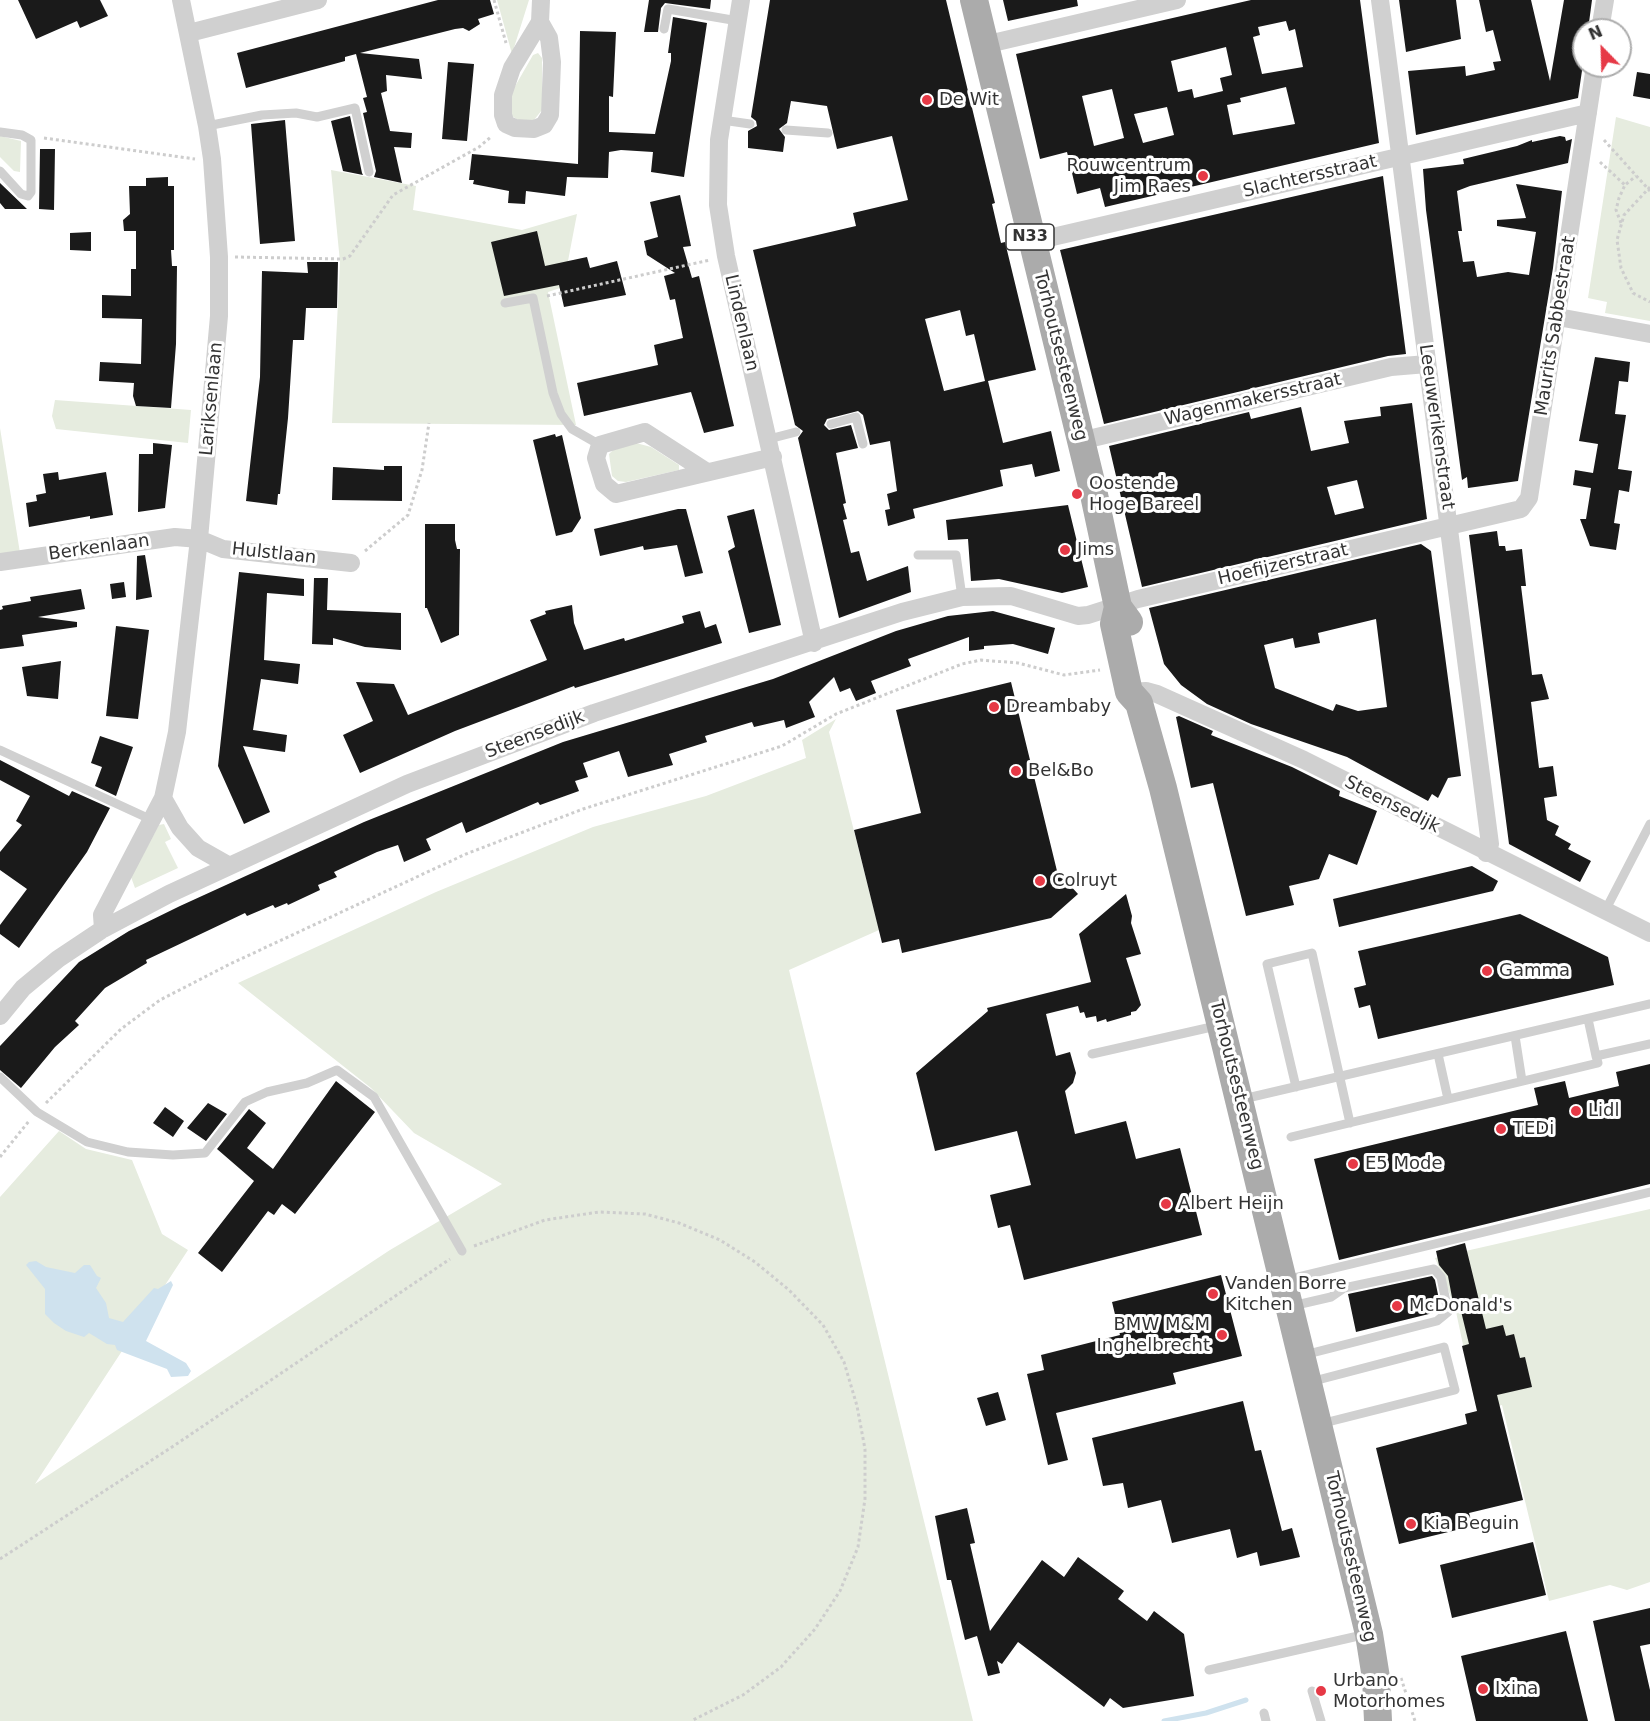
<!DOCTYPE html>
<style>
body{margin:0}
#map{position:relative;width:1650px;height:1721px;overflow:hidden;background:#fff;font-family:"DejaVu Sans",sans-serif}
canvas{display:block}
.north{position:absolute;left:1572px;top:18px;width:60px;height:60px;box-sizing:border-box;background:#fff;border:2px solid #adadad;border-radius:50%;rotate:337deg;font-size:16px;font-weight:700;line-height:24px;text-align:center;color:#333}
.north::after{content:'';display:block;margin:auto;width:21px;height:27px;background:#e63946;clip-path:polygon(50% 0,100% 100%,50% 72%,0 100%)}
</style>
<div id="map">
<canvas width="1650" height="1721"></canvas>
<div class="north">N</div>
</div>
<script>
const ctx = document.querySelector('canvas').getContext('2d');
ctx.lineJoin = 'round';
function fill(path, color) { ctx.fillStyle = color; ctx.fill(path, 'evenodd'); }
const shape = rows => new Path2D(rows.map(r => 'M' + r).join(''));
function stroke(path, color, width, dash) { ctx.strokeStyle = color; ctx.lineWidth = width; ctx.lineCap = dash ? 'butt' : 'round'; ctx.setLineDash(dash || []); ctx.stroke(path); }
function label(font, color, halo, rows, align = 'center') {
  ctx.font = font + ' "DejaVu Sans",sans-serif'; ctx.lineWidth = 6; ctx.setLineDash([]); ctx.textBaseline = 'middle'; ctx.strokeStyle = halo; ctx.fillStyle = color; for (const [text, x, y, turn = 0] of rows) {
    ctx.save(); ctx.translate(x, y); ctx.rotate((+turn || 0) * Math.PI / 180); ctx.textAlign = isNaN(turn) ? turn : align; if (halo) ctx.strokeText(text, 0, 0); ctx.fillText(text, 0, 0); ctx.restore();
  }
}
fill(shape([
 [497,0,529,0,512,54],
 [538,53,542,58,542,110,534,120,518,120,512,116,510,95,533,55],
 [1616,117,1650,127,1650,321,1605,313,1607,302,1588,298],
 [0,136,21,141,20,172,14,171,0,157],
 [331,170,416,186,413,210,522,230,577,214,563,287,548,292,576,425,332,423,340,262],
 [55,400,191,410,188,443,56,429,52,416],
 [0,428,20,553,0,556],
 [636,443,651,447,679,465,679,470,626,482,618,481,612,476,609,454,614,449],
 [836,719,829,732,879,930,789,970,973,1721,0,1721,0,1197,59,1131,86,1149,132,1160,162,1234,188,1250,35,1484,390,1250,502,1184,414,1133,371,1088,238,983,436,892,593,827,706,796,806,758,802,740],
 [164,824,171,839,165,842,178,868,135,888,131,877,159,825],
 [1650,1209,1650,1582,1627,1590,1610,1585,1549,1601,1502,1405,1477,1411,1455,1307,1435,1258]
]), '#e6ecdf');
fill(shape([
 [36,1261,46,1267,75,1273,84,1265,90,1265,97,1276,101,1278,96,1288,106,1303,109,1318,123,1322,154,1288,158,1289,171,1281,173,1285,146,1341,186,1363,191,1371,188,1376,171,1377,167,1369,117,1350,115,1345,107,1344,89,1333,84,1337,66,1331,54,1323,45,1314,45,1289,26,1265,29,1262]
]), '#cfe2ee');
stroke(shape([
 [1164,1721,1206,1713,1246,1700]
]), '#cfe2ee', 5);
fill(shape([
 [18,0,100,0,108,16,80,28,77,21,36,39],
 [438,0,490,0,494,14,478,19,480,24,469,31,463,28,455,29,360,53,419,59,422,79,386,75,387,91,381,93,390,131,412,133,411,148,394,147,402,183,374,177,376,171,363,113,367,112,363,98,367,97,356,54,345,57,345,61,246,88,237,53],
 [649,0,711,0,710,9,665,3,661,8,658,32,644,32],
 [770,0,946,0,995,203,992,204,1001,243,1005,242,1036,370,988,381,1003,443,1051,431,1060,471,1035,477,1032,464,1000,470,1003,486,913,509,915,518,888,526,885,510,890,509,887,494,897,491,890,441,870,445,863,415,858,411,827,419,824,425,829,430,851,425,858,448,836,453,846,503,843,504,847,519,843,520,851,553,859,551,867,581,908,566,911,592,839,618,798,438,803,431,795,425,753,250,856,226,853,213,908,200,892,136,837,149,827,106,791,101,787,123,779,129,785,137,783,152,748,148,748,131,757,126,756,121,751,117],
 [960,310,966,336,974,334,985,381,944,391,925,319],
 [1003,0,1077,0,1078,6,1008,21],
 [1251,0,1360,0,1379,143,1105,207,1100,188,1077,194,1067,152,1040,159,1016,54],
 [1286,21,1289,31,1295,29,1303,67,1262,74,1253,37,1260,35,1258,27],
 [1226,47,1232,75,1220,78,1223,91,1194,98,1192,89,1178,92,1171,61],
 [1286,87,1295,124,1233,135,1227,105,1241,102,1240,98],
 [1112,89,1124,138,1094,146,1082,96],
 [1167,107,1174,135,1143,143,1134,114],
 [1399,0,1456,0,1461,39,1406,52],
 [1479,0,1531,0,1550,81,1564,0,1592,0,1588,30,1584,30,1584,57,1578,98,1416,135,1408,71,1465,66,1466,76,1495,70,1493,62,1501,61,1493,30,1486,32],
 [673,17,707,23,684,177,651,172,653,152,621,150,609,152,608,178,567,177,565,196,526,191,525,204,508,203,509,191,473,184,474,180,469,180,472,154,578,164,580,31,616,32,613,97,609,96,609,132,655,134,671,61,671,53,668,53],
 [448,62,474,64,467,141,442,139],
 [1637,72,1650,74,1650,99,1633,96],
 [350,116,362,173,363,175,343,171,331,121],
 [285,120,295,241,260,244,251,124],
 [1560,136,1565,137,1566,141,1572,139,1568,163,1470,186,1457,191,1462,231,1458,231,1463,262,1474,261,1477,277,1508,272,1529,275,1536,232,1497,226,1497,220,1526,218,1516,184,1562,191,1553,268,1518,481,1468,488,1467,477,1462,480,1426,210,1423,169,1464,164,1463,159,1517,146,1532,140,1532,142],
 [40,149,55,149,54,210,39,209],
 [1383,176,1406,354,1388,356,1104,424,1060,250],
 [168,177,168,186,174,186,174,250,171,250,172,266,177,266,176,344,171,408,136,406,133,396,134,383,99,381,100,362,141,364,142,319,102,318,102,295,131,296,131,269,136,269,136,231,124,231,123,220,130,214,129,186,146,186,146,178],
 [0,183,27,209,5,209,0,203],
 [680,195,691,246,683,247,692,278,699,276,734,426,704,433,691,392,584,416,577,383,658,365,654,345,683,338,675,299,670,300,664,276,675,273,647,255,644,241,658,237,650,202],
 [537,231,545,266,587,257,590,268,617,261,626,295,564,307,559,285,504,296,491,242],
 [91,232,91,251,70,250,70,233],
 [307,262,338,262,337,308,306,308,304,340,293,340,288,418,280,494,278,494,277,505,246,501,260,377,262,271,308,273],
 [1595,357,1630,362,1628,382,1619,381,1615,414,1626,415,1618,469,1632,471,1629,492,1619,490,1614,523,1620,524,1616,550,1590,546,1580,519,1586,519,1591,488,1573,485,1575,470,1593,473,1598,444,1579,441],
 [1412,403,1427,519,1142,587,1109,446,1249,412,1251,419,1301,407,1311,451,1349,443,1344,421,1381,416,1380,407],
 [1357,480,1364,508,1335,515,1327,487],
 [555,434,556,437,562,435,581,518,572,532,556,536,533,440],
 [153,443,172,445,165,508,138,512,139,454,153,454],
 [384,466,402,466,402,501,332,500,333,467,384,470],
 [58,472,59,480,106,472,113,515,90,519,90,516,29,527,26,503,37,501,36,495,46,493,43,474],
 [1068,505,1088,587,1062,593,999,579,971,581,968,539,948,540,946,520],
 [678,509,686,509,703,573,685,577,677,545,644,550,643,546,600,556,594,529],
 [754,509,781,625,749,633,728,551,735,547,727,516],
 [425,524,455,524,455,540,457,549,460,549,459,635,441,643,427,608,425,608],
 [1497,531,1499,546,1505,546,1506,551,1522,549,1526,586,1521,586,1532,675,1542,674,1549,699,1531,702,1539,768,1553,766,1557,796,1544,798,1547,820,1559,826,1555,835,1571,844,1568,849,1591,861,1580,882,1509,844,1469,535],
 [1421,544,1431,551,1461,776,1448,778,1438,798,1432,794,1428,801,1347,757,1251,724,1207,704,1181,685,1164,664,1149,608],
 [1376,619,1387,707,1358,711,1336,704,1333,711,1275,688,1264,645,1293,638,1295,648,1320,643,1318,633],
 [145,555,152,597,136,600,137,556],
 [239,572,304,579,304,596,267,593,264,660,300,664,298,684,261,679,253,730,287,735,285,752,243,746,270,812,244,824,218,766],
 [314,578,328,578,327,610,401,613,401,650,365,647,333,638,333,645,312,644],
 [124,582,126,597,112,599,110,584],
 [81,589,85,609,38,617,77,622,77,627,22,635,24,646,0,649,0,610,3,609,2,606,31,601,30,597],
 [572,605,574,623,584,650,624,638,625,641,684,623,682,616,700,611,705,628,716,624,722,643,575,688,574,686,455,731,360,773,343,735,373,721,356,682,394,684,408,715,547,660,530,620,546,614,545,611],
 [993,611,1055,628,1048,654,1013,644,984,646,984,649,969,651,969,637,908,659,911,666,871,681,876,693,856,701,850,688,840,692,834,677,809,702,815,717,786,728,784,720,754,727,752,722,705,736,707,742,669,754,673,765,628,777,619,751,583,763,588,777,575,781,579,791,540,805,538,802,466,833,462,822,426,839,431,850,404,862,398,845,377,852,334,872,337,877,318,885,320,890,288,905,287,903,275,908,273,905,247,916,245,913,146,960,147,963,105,988,75,1021,79,1025,55,1047,21,1088,0,1070,0,1046,79,962,129,931,180,906,364,822,563,742,773,679,896,631,948,616],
 [116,626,149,630,138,719,106,716],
 [61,661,58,699,27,696,22,667],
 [1011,682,1057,871,1078,894,1051,918,902,953,899,939,882,943,854,830,921,813,896,710],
 [1179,716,1213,731,1211,735,1292,767,1340,791,1339,796,1377,811,1357,865,1329,854,1319,879,1289,886,1294,905,1246,916,1213,783,1191,788,1176,717],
 [100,736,133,747,116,796,95,786,102,767,91,763],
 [0,760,69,796,72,791,110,808,87,852,19,948,0,934,0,925,27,889,0,870,0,852,22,825,16,821,30,796,0,780],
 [1472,866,1498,881,1493,891,1339,927,1333,899],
 [1126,894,1132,916,1131,923,1141,954,1126,958,1141,1005,1136,1011,1131,1012,1131,1015,1107,1022,1106,1019,1097,1022,1096,1016,1086,1018,1084,1012,1080,1013,1078,1006,1046,1014,1056,1056,1070,1052,1076,1073,1073,1083,1065,1091,1075,1134,1126,1121,1136,1159,1180,1148,1202,1235,1024,1280,1010,1225,998,1228,990,1195,1031,1185,1017,1131,935,1151,916,1073,988,1011,987,1008,1091,982,1079,934],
 [1520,914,1608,957,1614,985,1378,1039,1370,1005,1359,1008,1354,988,1366,985,1358,951],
 [1650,1064,1650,1184,1339,1260,1314,1159,1538,1105,1534,1088,1565,1081,1569,1098,1619,1086,1616,1072],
 [336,1081,375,1112,295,1214,282,1204,274,1215,268,1211,222,1272,198,1253,254,1181,217,1149,249,1109,266,1123,247,1148,273,1169],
 [208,1103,227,1114,206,1141,187,1128],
 [165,1107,184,1121,173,1137,153,1123],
 [1465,1243,1486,1329,1503,1325,1506,1336,1514,1334,1520,1358,1525,1357,1532,1387,1497,1395,1523,1500,1469,1513,1473,1526,1399,1544,1376,1448,1467,1424,1465,1414,1477,1411,1462,1346,1469,1344,1460,1307,1454,1308,1448,1276,1439,1265,1436,1251],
 [1221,1275,1242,1356,1173,1373,1176,1384,1056,1413,1068,1460,1048,1465,1027,1374,1044,1370,1041,1355,1120,1335,1112,1302],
 [1432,1276,1435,1280,1441,1309,1437,1312,1356,1332,1348,1294],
 [998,1392,1006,1420,986,1426,977,1398],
 [1243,1401,1255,1451,1261,1450,1282,1531,1292,1528,1300,1557,1260,1566,1257,1552,1237,1558,1230,1529,1172,1543,1161,1500,1128,1508,1123,1483,1103,1486,1092,1438],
 [967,1508,975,1543,970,1544,990,1631,1042,1560,1064,1577,1078,1557,1124,1591,1118,1599,1147,1621,1154,1611,1184,1634,1194,1696,1123,1708,1110,1698,1104,1707,1018,1642,1002,1664,997,1661,1000,1673,988,1676,977,1636,965,1640,951,1580,947,1580,935,1516],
 [1533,1542,1546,1595,1452,1618,1440,1565],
 [1650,1608,1650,1644,1640,1646,1650,1690,1650,1721,1615,1721,1593,1621],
 [1566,1631,1588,1721,1476,1721,1461,1656]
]), '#1a1a1a');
stroke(shape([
 [494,0,506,43],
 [44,138,195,159],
 [1604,140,1650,191],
 [1600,162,1625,185],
 [1650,187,1624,215,1617,240,1621,268,1633,293,1650,302],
 [1621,223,1616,210,1619,198,1625,185,1636,176],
 [235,257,343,259,350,256,393,195,479,147,492,136],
 [547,296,710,260],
 [365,551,408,515,422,470,429,423],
 [46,1103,121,1029,160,1000,230,964,466,854,583,809,782,746,836,714,962,664,981,660,1018,663,1064,675,1100,670],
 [0,1157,29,1121],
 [474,1246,545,1220,599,1212,645,1214,679,1223,720,1240,755,1262,789,1290,823,1325,844,1362,857,1406,865,1449,865,1499,858,1547,840,1591,815,1629,781,1667,743,1695,691,1721],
 [0,1559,175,1445,450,1259],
 [1401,1678,1415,1721]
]), '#cdcdcd', 3, [3, 3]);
stroke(shape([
 [664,29,668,9,738,21],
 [722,120,750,124],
 [207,126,262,115,296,113,317,117,355,108,369,172],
 [786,130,828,133],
 [0,132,22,135,31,140,31,192,28,196,21,194,0,171],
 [505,303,533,298,553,393,561,414,572,429,600,445],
 [831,424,856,417,863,444],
 [769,439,796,432],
 [918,555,956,555,962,597],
 [0,750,152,820],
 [1605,911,1650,824],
 [1588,1019,1596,1056],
 [1515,1036,1522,1081],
 [1092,1054,1216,1026],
 [1438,1054,1448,1099],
 [0,1077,37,1112,87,1142,128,1152,173,1155,205,1153,245,1102,267,1092,307,1083,337,1070,374,1097,462,1251],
 [1296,1087,1267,964,1312,953,1350,1123],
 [1243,1099,1650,1004],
 [1291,1137,1598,1063,1596,1056,1650,1044],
 [1285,1280,1650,1192],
 [1292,1306,1331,1297,1344,1288,1434,1269,1441,1277,1448,1312,1437,1321,1304,1355],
 [1310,1382,1444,1347,1455,1390,1320,1424],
 [1209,1670,1367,1634],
 [1312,1691,1321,1721],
 [1264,1713,1266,1721]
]), '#d0d0d0', 9);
stroke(shape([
 [741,0,719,140,718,205,726,256,814,643],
 [1380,0,1490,844,1486,853],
 [540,22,549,38,552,62,550,115,544,125,534,129,515,128,506,124,503,115,503,95,512,68,540,22,541,0],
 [1600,30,1605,0],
 [189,33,318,0],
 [984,45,1177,0],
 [1031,242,1588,113],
 [1558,317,1650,334],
 [1080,441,1391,367,1427,364],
 [707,472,645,432,600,445,596,458,604,484,616,494,773,457],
 [0,562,175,537,199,539,223,549,351,563],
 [1129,692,1146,691,1157,694,1304,760,1650,933],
 [163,798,180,828,198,848,228,865],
 [103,929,102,915,163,798,177,732,199,539,219,316,219,257,212,159,207,126,181,0],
 [0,1016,23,988,58,959,103,929,169,894,407,784,594,713,902,612,962,597,1011,596,1078,616,1088,615,1138,599,1521,509,1529,498,1595,66]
]), '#d0d0d0', 18);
stroke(shape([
 [974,0,1093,490,1118,607,1129,622],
 [1118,607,1114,624,1129,692,1139,703,1163,788,1369,1634,1376,1678,1378,1721]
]), '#ababab', 28);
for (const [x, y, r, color] of [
 [927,100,6,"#e63946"],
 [1203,176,6,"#e63946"],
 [1077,494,6,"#e63946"],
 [1065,550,6,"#e63946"],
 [994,707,6,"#e63946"],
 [1016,771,6,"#e63946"],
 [1040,881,6,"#e63946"],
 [1487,971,6,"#e63946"],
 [1576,1111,6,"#e63946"],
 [1501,1129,6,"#e63946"],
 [1353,1164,6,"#e63946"],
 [1166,1204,6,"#e63946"],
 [1213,1294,6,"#e63946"],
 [1397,1306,6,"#e63946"],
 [1222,1335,6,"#e63946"],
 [1411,1524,6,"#e63946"],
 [1483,1689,6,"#e63946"],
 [1321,1691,6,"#e63946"]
]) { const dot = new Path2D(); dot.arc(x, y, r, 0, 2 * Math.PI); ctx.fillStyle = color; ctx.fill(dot); stroke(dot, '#fff', 2); }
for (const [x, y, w] of [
 [1030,237,48]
]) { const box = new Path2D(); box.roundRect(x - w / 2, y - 13, w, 26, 4.5); ctx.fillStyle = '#fff'; ctx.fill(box); stroke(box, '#333', 1.5); }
label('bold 16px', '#333', null, [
 ["N33",1030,237]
]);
label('18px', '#333', '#fff', [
 ["De Wit",939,100],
 ["Rouwcentrum",1191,166,"right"],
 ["Jim Raes",1191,187,"right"],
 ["Oostende",1089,484],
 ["Hoge Bareel",1089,505],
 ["Jims",1077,550],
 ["Dreambaby",1006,707],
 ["Bel&Bo",1028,771],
 ["Colruyt",1052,881],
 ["Gamma",1499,971],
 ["Lidl",1588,1111],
 ["TEDi",1513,1129],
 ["E5 Mode",1365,1164],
 ["Albert Heijn",1178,1204],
 ["Vanden Borre",1225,1284],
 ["Kitchen",1225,1305],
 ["McDonald's",1409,1306],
 ["BMW M&M",1210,1325,"right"],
 ["Inghelbrecht",1210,1346,"right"],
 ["Kia Beguin",1423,1524],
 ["Urbano",1333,1681],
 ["Motorhomes",1333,1702],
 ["Ixina",1495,1689]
], 'left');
label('18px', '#333', '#fff', [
 ["Slachtersstraat",1310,177,-13],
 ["Lindenlaan",741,323,77],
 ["Maurits Sabbestraat",1556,326,-81],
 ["Torhoutsesteenweg",1060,356,76],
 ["Lariksenlaan",212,399,-85],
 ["Wagenmakersstraat",1253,400,-13],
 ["Leeuwerikenstraat",1436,427,82],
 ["Berkenlaan",99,548,-8],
 ["Hulstlaan",274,554,6],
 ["Hoefijzerstraat",1283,565,-13],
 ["Steensedijk",535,735,-21],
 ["Steensedijk",1392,805,27],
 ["Torhoutsesteenweg",1236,1085,76],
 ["Torhoutsesteenweg",1350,1557,77]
]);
</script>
